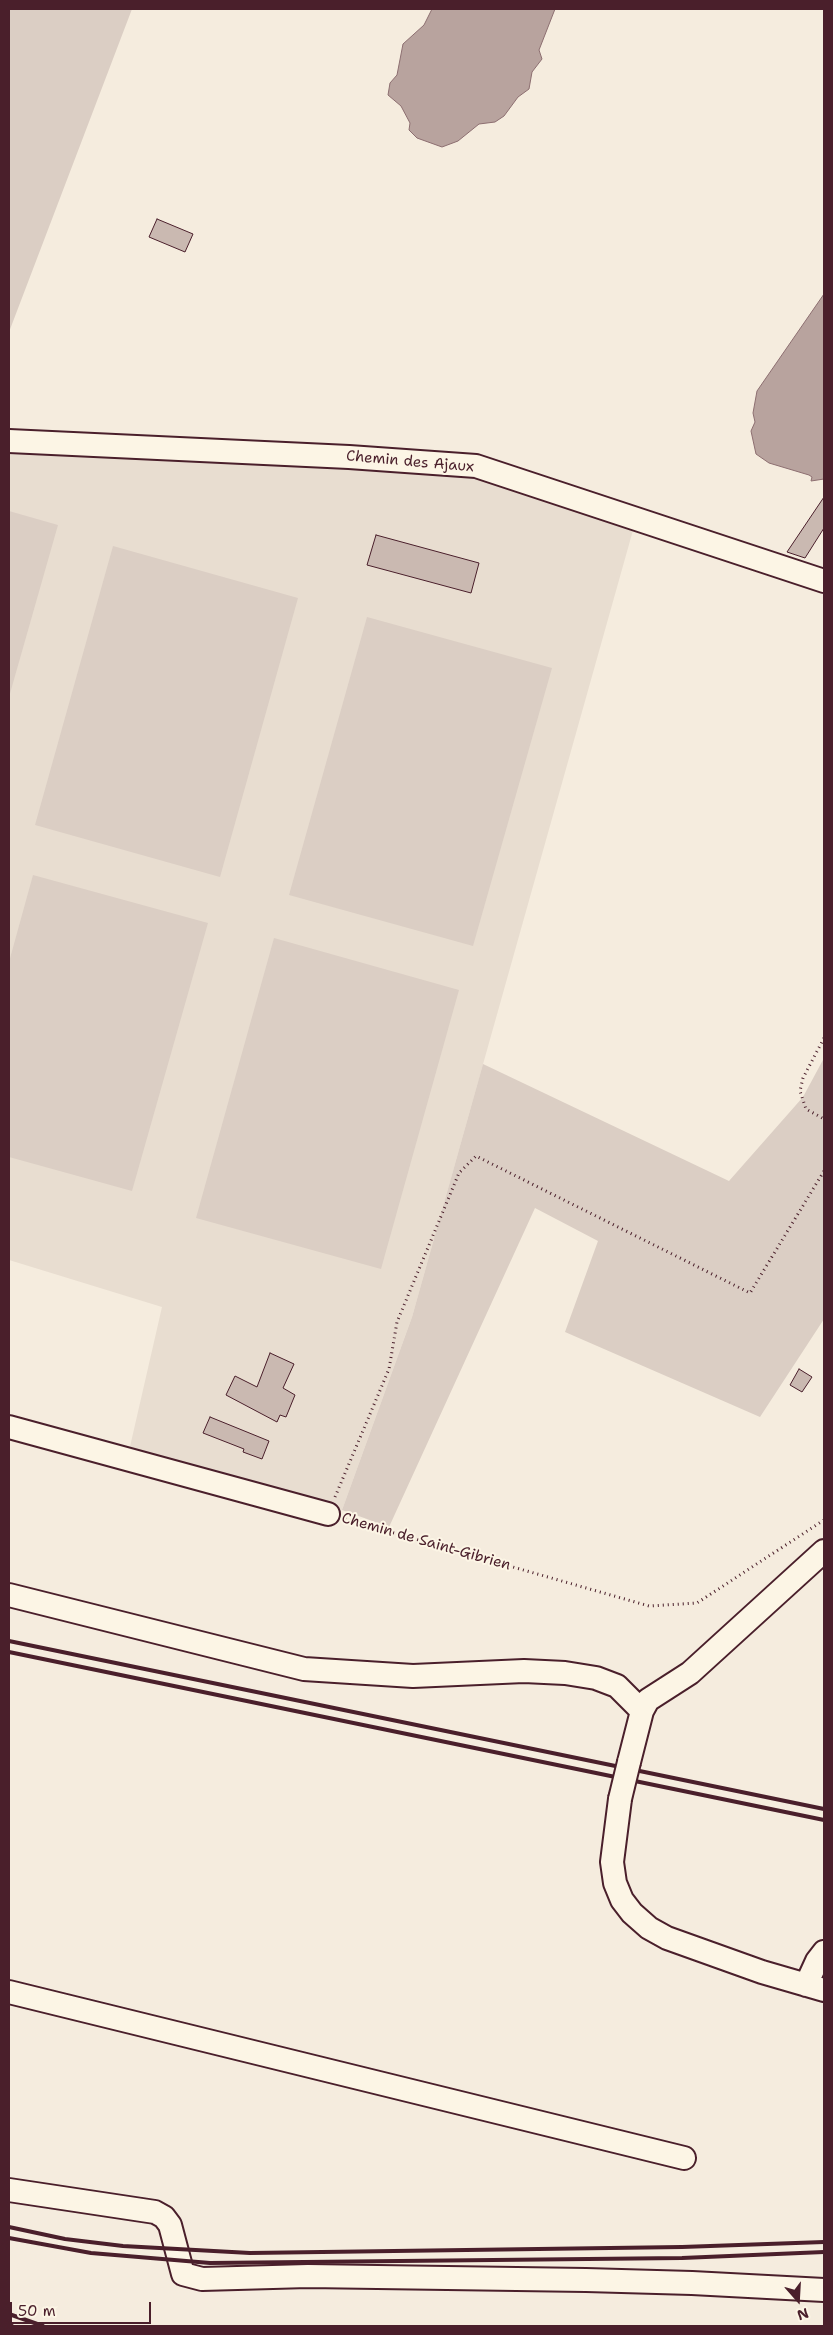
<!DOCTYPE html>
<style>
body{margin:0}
#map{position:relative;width:833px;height:2335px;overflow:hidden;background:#f5ecde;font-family:"Shantell Sans",sans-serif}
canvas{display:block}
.frame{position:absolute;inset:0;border:10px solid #4a1f2b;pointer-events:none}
.north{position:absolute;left:773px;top:2275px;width:50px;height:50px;-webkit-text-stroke:4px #fcf5e5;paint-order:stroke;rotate:161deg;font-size:14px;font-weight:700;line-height:20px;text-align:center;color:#4a1f2b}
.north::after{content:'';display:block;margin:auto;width:18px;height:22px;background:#4a1f2b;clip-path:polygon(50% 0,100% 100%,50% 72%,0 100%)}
.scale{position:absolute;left:10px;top:2302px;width:141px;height:22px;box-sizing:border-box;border:2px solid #4a1f2b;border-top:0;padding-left:6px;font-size:15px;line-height:18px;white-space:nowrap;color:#4a1f2b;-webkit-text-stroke:4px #fcf5e5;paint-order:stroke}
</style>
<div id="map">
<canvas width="833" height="2335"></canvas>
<div class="frame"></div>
<div class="north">N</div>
<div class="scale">50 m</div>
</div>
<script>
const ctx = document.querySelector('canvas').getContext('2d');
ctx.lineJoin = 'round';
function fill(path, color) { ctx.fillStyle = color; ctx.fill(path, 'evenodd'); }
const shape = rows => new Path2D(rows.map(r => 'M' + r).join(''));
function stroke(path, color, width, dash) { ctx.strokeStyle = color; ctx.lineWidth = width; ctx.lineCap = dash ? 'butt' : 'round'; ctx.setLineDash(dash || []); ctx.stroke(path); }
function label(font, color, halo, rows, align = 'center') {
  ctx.font = font + ' "Shantell Sans",sans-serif'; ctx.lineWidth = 4; ctx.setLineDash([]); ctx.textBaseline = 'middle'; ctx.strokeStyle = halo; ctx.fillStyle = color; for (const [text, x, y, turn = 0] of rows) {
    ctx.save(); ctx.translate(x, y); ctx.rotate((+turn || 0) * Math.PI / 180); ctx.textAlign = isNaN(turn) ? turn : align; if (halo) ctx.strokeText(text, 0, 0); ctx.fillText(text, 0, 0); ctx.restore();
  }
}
fill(shape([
 [9,441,446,467,637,516,412,1317,342,1510,129,1451,162,1307,9,1260]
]), '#e8ddd0');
fill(shape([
 [9,9,132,9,9,332],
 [9,511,58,525,9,697],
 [113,546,298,598,220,877,35,825],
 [367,617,552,668,473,946,289,895],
 [33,875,208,923,132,1191,9,1157,9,962],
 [274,938,459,990,381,1269,196,1218],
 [824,1058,824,1319,760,1417,565,1332,598,1241,535,1208,389,1527,342,1510,412,1317,483,1064,729,1181,803,1097]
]), '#dbcec4');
const water = shape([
 [432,9,555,9,539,50,542,59,532,72,529,89,518,97,504,116,495,122,479,124,458,141,442,147,417,138,409,130,410,123,401,106,388,95,390,83,397,75,403,44,424,25,432,9],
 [824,294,824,479,811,481,812,477,809,475,769,463,756,454,751,431,755,422,753,413,757,391,824,294]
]);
fill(water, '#b8a39e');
stroke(water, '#8c6e70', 1);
const building = shape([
 [157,219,193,234,185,252,149,237,157,219],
 [824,497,824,528,805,558,787,552,824,497],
 [376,535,479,563,471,593,367,565,376,535],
 [270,1353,294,1364,283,1388,295,1395,286,1417,280,1415,277,1422,226,1395,235,1376,257,1387,270,1353],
 [799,1369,812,1377,802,1392,790,1385,799,1369],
 [210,1417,269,1441,262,1459,243,1452,244,1449,203,1433,210,1417]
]);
fill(building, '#cab9b1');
stroke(building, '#4a1f2b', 1);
const minor = shape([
 [9,441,349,457,476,466,824,581],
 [9,1427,328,1514],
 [9,1595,304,1669,413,1676,524,1671,565,1673,596,1678,617,1686,642,1711,629,1762],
 [642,1711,648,1700,690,1673,824,1551],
 [620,1799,612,1862,615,1883,622,1900,632,1913,649,1928,667,1938,762,1972,824,1990],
 [806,1985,817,1961,824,1952],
 [9,1992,684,2158],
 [9,2190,155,2212,164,2217,170,2225,183,2274,202,2279,308,2276,586,2280,692,2283,824,2290]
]);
stroke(minor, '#4a1f2b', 26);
stroke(shape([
 [824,1038,803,1078,800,1091,806,1109,824,1119],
 [335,1497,389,1369,397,1322,459,1173,476,1156,750,1293,824,1171],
 [345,1519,649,1606,697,1603,824,1520]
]), '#4a1f2b', 3, [1, 4]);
stroke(minor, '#fcf5e5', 22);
stroke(shape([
 [9,1641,824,1809],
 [9,1652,824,1820],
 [9,2227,65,2239,123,2246,250,2253,682,2247,824,2242],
 [9,2238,91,2253,210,2263,682,2258,824,2252],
 [9,2314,43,2326],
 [9,2325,12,2326]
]), '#4a1f2b', 4);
const minorBridge = shape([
 [620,1799,629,1762]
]);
stroke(minorBridge, '#4a1f2b', 26, []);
stroke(minorBridge, '#fcf5e5', 22);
label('15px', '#4a1f2b', '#fcf5e5', [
 ["Chemin des Ajaux",410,462,5],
 ["Chemin de Saint-Gibrien",426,1542,16]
]);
</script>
